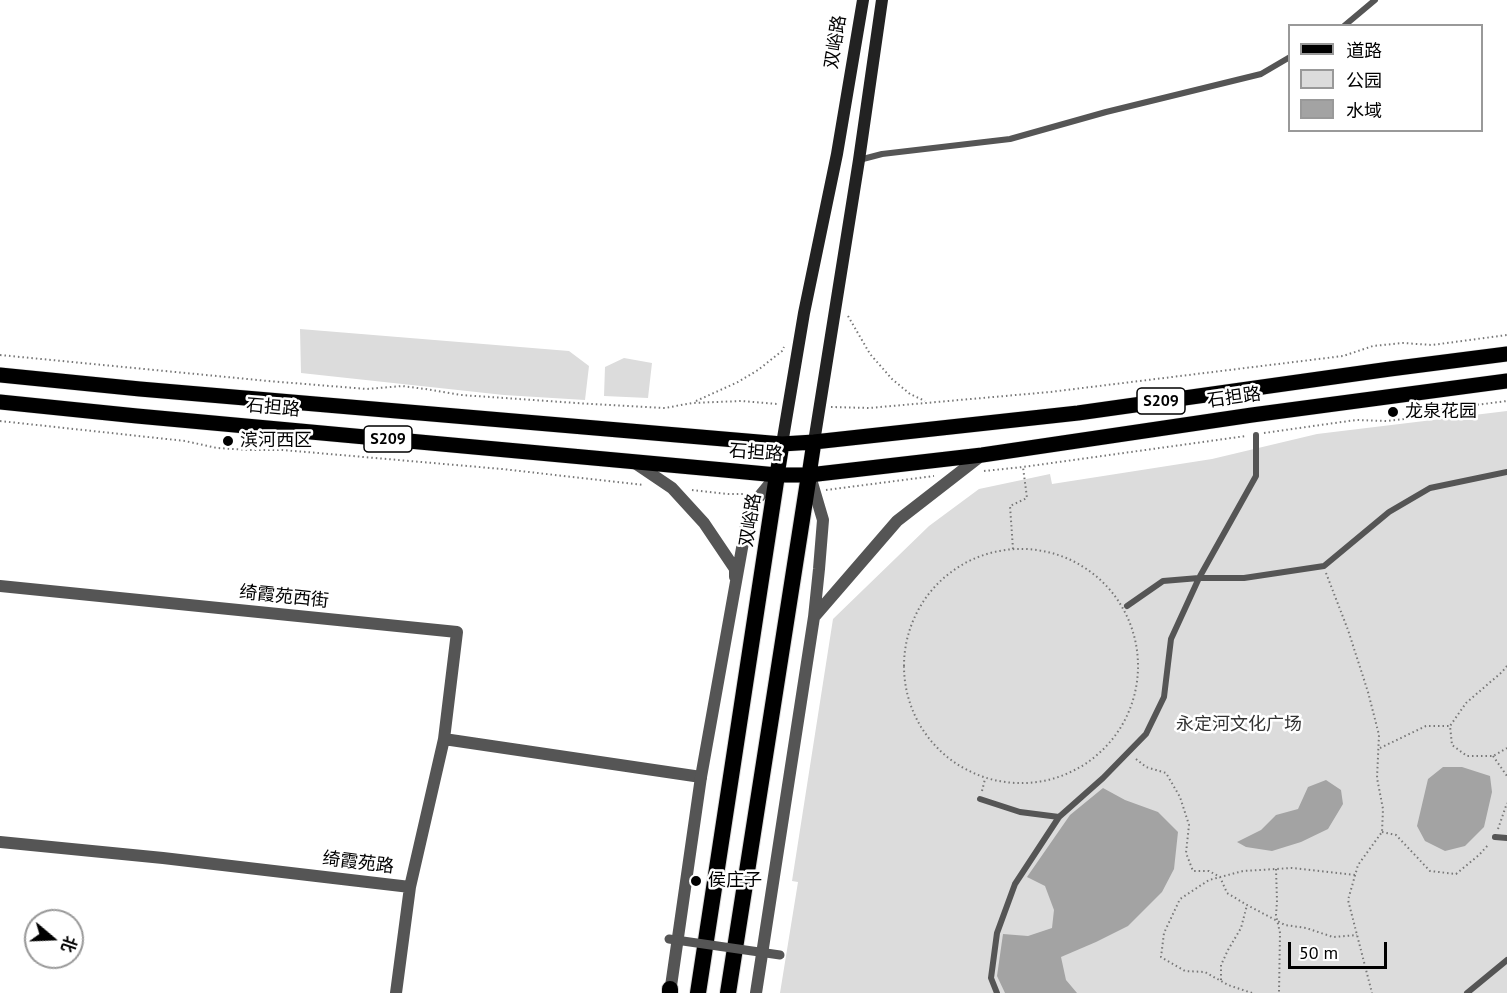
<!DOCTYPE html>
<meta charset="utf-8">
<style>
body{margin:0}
#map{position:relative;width:1507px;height:993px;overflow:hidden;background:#fff;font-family:"PT Sans","Noto Sans SC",sans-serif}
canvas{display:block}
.legend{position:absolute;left:1288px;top:24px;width:195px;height:108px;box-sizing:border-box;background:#fff;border:2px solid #999;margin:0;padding:8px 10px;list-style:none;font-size:18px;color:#000}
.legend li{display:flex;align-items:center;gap:12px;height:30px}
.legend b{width:30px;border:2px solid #999}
.north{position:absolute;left:24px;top:909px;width:60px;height:60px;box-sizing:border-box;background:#fff;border:2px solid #999;border-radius:50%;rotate:109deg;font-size:16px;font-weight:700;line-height:24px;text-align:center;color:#000}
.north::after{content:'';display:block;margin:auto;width:21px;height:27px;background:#000;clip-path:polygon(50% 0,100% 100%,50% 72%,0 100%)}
.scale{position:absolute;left:1288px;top:942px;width:99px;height:27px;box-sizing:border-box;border:3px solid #000;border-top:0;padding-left:8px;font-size:18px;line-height:21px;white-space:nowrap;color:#000;-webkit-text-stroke:4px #fff;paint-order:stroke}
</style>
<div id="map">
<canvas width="1507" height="993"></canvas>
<ul class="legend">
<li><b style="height:8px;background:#000"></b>道路</li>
<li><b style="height:16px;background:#dcdcdc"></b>公园</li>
<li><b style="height:16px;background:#a3a3a3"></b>水域</li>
</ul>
<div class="north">北</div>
<div class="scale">50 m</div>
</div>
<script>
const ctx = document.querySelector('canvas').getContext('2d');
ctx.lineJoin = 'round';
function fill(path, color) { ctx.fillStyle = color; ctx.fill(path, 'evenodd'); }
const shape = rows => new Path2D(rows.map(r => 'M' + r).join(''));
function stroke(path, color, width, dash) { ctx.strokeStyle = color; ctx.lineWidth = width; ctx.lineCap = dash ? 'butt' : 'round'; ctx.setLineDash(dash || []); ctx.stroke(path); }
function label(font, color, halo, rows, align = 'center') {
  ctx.font = font + ' "PT Sans","Noto Sans SC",sans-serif'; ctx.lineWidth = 5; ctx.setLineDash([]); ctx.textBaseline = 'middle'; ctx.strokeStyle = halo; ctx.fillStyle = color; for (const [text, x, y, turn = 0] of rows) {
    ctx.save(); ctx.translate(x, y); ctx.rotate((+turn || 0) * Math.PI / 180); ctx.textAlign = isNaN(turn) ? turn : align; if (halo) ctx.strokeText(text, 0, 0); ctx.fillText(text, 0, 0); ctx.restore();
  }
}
fill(shape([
 [300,329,569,351,589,366,585,400,504,395,301,373],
 [624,358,652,363,648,398,604,396,605,367],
 [1507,411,1507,993,780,993,798,882,792,881,833,619,929,526,979,489,1050,474,1052,484,1212,459,1317,434]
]), '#dcdcdc');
fill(shape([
 [1443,767,1462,767,1490,776,1492,792,1484,827,1465,846,1445,851,1425,841,1417,826,1428,779],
 [1326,780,1341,790,1343,804,1328,829,1301,842,1272,851,1246,847,1237,842,1261,830,1276,815,1298,809,1308,787],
 [1103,788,1125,800,1158,812,1178,832,1174,869,1162,892,1128,926,1096,942,1061,957,1066,980,1077,993,1005,993,997,976,1003,934,1028,936,1052,928,1054,910,1045,886,1027,877,1070,815]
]), '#a3a3a3');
const primary = shape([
 [0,375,140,389,782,444,814,442,1078,413,1390,369,1507,354],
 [0,402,137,416,724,470,777,475,809,475,982,455,1252,415,1507,381],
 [777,475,782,444],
 [809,475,814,442]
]);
const trunk = shape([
 [670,989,670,993],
 [698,993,777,475],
 [728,993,809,475]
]);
stroke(primary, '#dbdbdb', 16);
stroke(trunk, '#dbdbdb', 18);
stroke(shape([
 [848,316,870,354,892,379,910,394,925,401],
 [0,355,268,381,367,389,402,386,425,389,461,395,591,404,665,408,692,403,741,401,778,404],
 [696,401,738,382,758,370,782,351,784,347],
 [831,407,869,408,1050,392,1343,356,1373,346,1403,343,1432,345,1507,335],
 [0,421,185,441,217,448,250,450,283,450,502,469,644,485],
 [1264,433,1356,420,1387,421,1412,418,1444,409,1507,401],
 [984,471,1023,467,1246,436],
 [692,490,728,494,746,494],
 [826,490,934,476],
 '904 666a117 117 0 1 1 234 0a117 117 0 1 1-234 0Z',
 [1013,549,1010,506,1027,498,1023,467],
 [1326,573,1348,630,1368,692,1379,735,1377,778,1383,809,1382,832,1358,865,1348,900,1372,993],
 [1507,666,1502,672,1466,703,1450,726,1452,745,1467,756,1493,756,1507,748],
 [1380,748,1426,726,1450,726],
 [1493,756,1507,776],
 [1136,759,1146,767,1166,773,1180,797,1189,825,1186,853,1193,871,1209,871,1220,877,1227,893,1247,905,1285,925,1306,928,1333,937,1357,935],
 [982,791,985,779],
 [1498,829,1507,803],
 [1382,832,1396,835,1430,871,1456,874,1479,855,1489,844],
 [1276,869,1277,901,1276,915,1280,933,1279,993],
 [1221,980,1221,965,1228,950,1241,928,1247,905],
 [1252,993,1228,985,1205,972,1185,971,1161,957,1164,933,1180,899,1209,880,1243,871,1292,868,1356,875]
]), '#777', 2, [1.5, 3]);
stroke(shape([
 [1344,26,1375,0],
 [859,160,882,154,1010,139,1106,112,1261,74,1290,57],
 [1127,606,1163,581,1199,578,1244,578,1324,566,1389,512,1430,488,1507,472],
 [980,799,1020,812,1059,817],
 [1495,837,1507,838],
 [997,993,991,978,997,933,1015,884,1059,817,1103,778,1146,734,1164,697,1171,639,1199,578,1256,476,1256,435],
 [1467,993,1507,960]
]), '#555', 6);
stroke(shape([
 [0,586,457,632,444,739],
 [0,842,163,858,410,887,444,739,701,777],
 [396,993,410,887]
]), '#555', 12);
stroke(shape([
 [635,463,672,488,704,523,735,569,735,577],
 [814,617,897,521,982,455],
 [670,993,701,777,749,509,777,475],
 [756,993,814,617,819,569,823,520,810,476]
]), '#555', 12);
stroke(shape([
 [814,442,859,160,882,0],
 [782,444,804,313,837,154,863,0]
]), '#222', 12);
stroke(primary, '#000', 15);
stroke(trunk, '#000', 16);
stroke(shape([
 [669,939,780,955]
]), '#555', 9);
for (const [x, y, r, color] of [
 [1393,412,6,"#000"],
 [228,441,6,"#000"],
 [696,881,6,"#000"]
]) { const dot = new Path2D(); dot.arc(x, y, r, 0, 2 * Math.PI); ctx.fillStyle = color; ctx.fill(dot); stroke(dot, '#fff', 2); }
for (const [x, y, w] of [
 [1161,401,48],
 [388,439,48]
]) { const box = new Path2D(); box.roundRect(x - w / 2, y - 13, w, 26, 4.5); ctx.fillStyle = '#fff'; ctx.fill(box); stroke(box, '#000', 1.5); }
label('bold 16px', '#000', null, [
 ["S209",1161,401],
 ["S209",388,439]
]);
label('18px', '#000', '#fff', [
 ["双峪路",836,42,-81],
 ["石担路",1234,398,-8],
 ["石担路",273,408,5],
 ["石担路",756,453,4],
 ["双峪路",751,520,-81],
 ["绮霞苑西街",284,597,6],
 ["绮霞苑路",358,863,7]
]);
label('18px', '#000', '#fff', [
 ["龙泉花园",1405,412],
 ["滨河西区",240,441],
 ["侯庄子",708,881]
], 'left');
label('18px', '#333', '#fff', [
 ["永定河文化广场",1239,725]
]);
</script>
